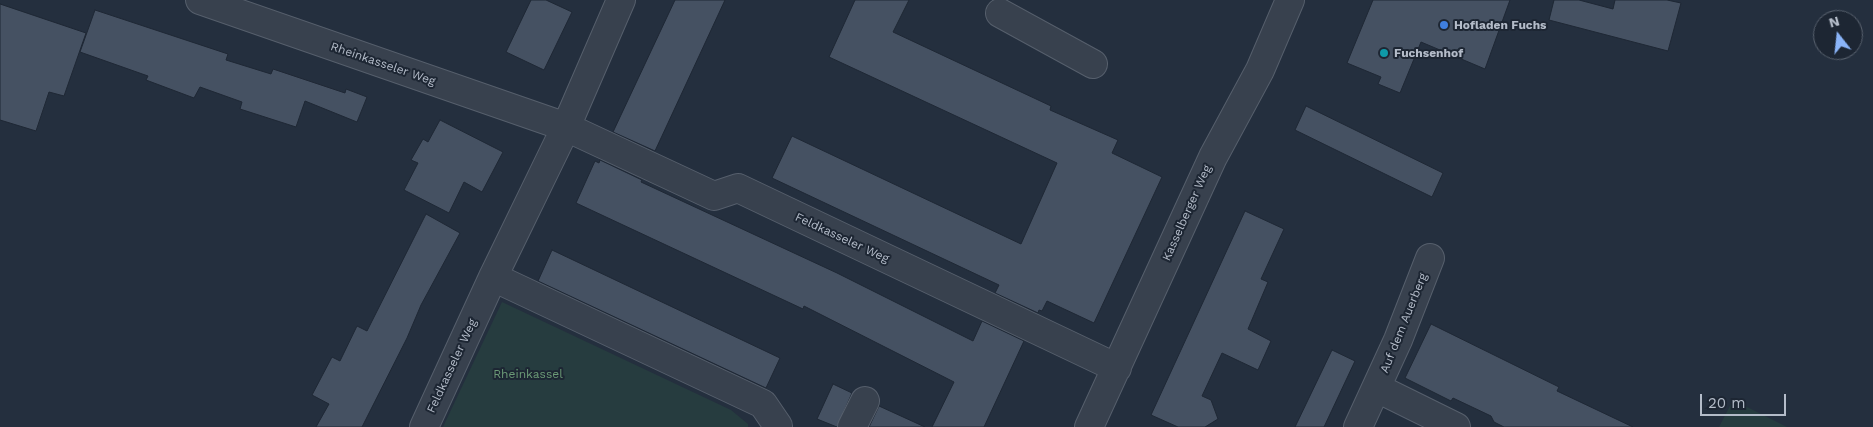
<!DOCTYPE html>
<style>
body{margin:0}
#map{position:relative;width:1873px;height:427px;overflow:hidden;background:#242f3e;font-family:"Work Sans",sans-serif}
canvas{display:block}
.north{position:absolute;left:1813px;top:10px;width:50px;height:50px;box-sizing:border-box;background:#1d2633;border:1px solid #59626f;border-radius:50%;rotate:344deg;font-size:14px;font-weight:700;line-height:20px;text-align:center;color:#b4bcc9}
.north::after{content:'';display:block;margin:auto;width:18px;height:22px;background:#8ab4f8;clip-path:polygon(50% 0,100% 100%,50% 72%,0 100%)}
.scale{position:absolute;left:1700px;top:394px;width:86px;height:22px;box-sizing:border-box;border:2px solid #b4bcc9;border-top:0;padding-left:6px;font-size:15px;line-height:18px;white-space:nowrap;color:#b4bcc9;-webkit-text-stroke:4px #1d2633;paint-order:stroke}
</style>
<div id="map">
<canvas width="1873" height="427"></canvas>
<div class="north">N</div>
<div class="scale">20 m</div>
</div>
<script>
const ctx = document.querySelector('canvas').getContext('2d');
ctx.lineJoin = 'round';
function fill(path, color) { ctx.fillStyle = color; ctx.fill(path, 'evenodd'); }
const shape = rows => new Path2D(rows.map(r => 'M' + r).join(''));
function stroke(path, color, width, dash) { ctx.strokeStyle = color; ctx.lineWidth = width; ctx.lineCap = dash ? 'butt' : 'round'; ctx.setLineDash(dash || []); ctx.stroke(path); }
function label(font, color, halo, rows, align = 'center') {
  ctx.font = font + ' "Work Sans",sans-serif'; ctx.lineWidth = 4; ctx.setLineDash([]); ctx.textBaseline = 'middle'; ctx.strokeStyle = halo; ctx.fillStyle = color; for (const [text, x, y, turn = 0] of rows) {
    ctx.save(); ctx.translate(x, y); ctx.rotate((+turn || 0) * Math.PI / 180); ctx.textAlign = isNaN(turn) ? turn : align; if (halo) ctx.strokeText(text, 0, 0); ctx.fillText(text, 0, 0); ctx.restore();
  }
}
fill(shape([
 [502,302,731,410,748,424,748,427,443,427],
 [1733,400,1787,427,1719,427]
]), '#263c3f');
const building = shape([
 [531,0,546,0,572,12,544,70,506,52,531,0],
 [675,0,725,0,655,151,613,132,675,0],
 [855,0,909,0,893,32,1051,106,1050,110,1118,140,1112,153,1162,177,1094,323,1047,301,1042,311,1039,310,1038,313,995,293,999,285,772,178,792,136,1021,244,1057,163,829,57,855,0],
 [1373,0,1510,0,1485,69,1421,42,1400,93,1378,84,1381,77,1347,63,1373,0],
 [1554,0,1579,0,1613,9,1615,0,1667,0,1681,3,1668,51,1549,20,1554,0],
 [0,4,86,33,64,96,49,92,36,131,0,120,0,4],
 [95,10,228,54,226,60,271,74,273,69,345,93,346,89,367,97,357,122,305,101,296,127,240,109,242,102,200,87,194,98,146,80,148,76,80,52,95,10],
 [1306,106,1443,173,1432,197,1295,130,1306,106],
 [440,120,503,152,482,192,464,182,449,213,404,190,418,163,411,160,423,139,428,142,440,120],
 [600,160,642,180,641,182,837,273,973,341,982,321,1024,341,984,427,932,427,954,382,804,306,803,309,576,203,595,161,599,163,600,160],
 [1245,211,1284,229,1261,279,1268,282,1248,329,1271,341,1258,370,1222,353,1202,396,1211,400,1218,419,1205,427,1178,427,1151,415,1245,211],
 [426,214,460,233,421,305,407,338,362,427,316,427,329,404,312,395,332,357,340,361,357,326,367,331,426,214],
 [552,250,780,358,766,388,538,281,552,250],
 [1431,324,1559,387,1557,391,1633,427,1504,427,1494,422,1491,416,1453,398,1451,401,1405,378,1431,324],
 [1332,350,1355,361,1324,427,1295,427,1332,350],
 [833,384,852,393,837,427,817,419,833,384],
 [879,406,925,427,869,427,879,406]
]);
fill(building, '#455162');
stroke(building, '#1f2835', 1);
const minor = shape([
 [200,0,566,127,714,196,738,188,1117,368],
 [1000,13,1093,64],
 [493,277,763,404,778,426],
 [1377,388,1456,427],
 [424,427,493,277,566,127,621,0],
 [852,427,865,401],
 [1089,427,1213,157,1260,70,1290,0],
 [1358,427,1398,340,1430,258]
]);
stroke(minor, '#565f6c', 30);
stroke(minor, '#38414e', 28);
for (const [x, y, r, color] of [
 [1444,25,5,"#3f7fe0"],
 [1384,53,5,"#0f9aa8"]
]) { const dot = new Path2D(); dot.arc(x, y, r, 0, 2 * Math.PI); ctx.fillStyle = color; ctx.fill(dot); stroke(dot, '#1d2633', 2); }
label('bold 12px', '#b4bcc9', '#1d2633', [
 ["Hofladen Fuchs",1454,25],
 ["Fuchsenhof",1394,53]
], 'left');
label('12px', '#b4bcc9', '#1d2633', [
 ["Rheinkasseler Weg",383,64,19],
 ["Kasselberger Weg",1187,213,-66],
 ["Feldkasseler Weg",842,238,25],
 ["Auf dem Auerberg",1404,323,-68],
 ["Feldkasseler Weg",452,366,-65]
]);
label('12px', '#6b9a76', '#1d2633', [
 ["Rheinkassel",528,374]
]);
</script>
